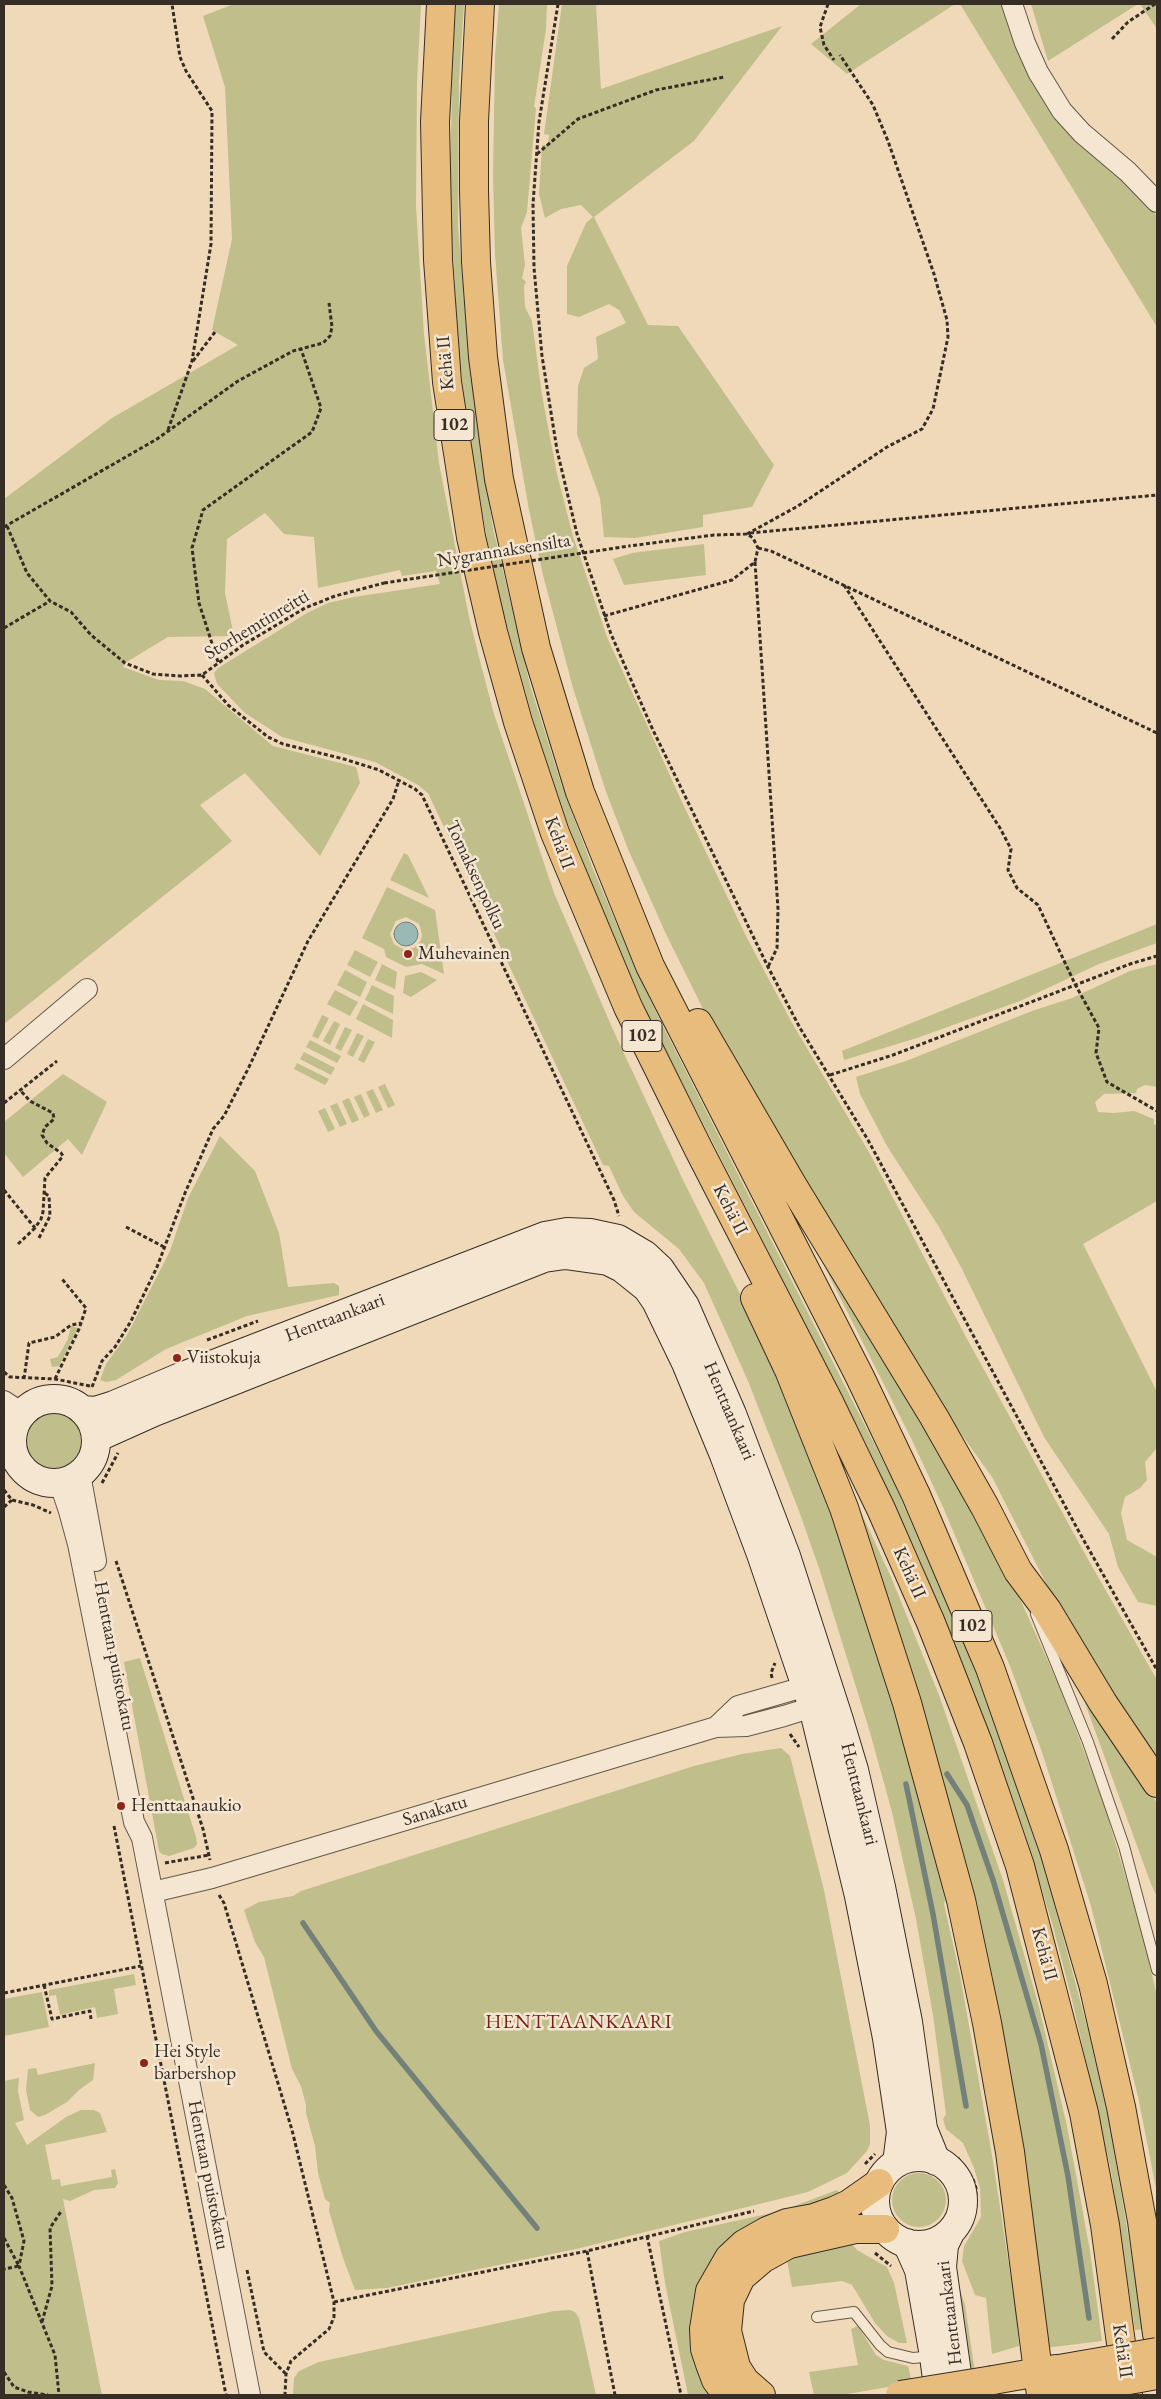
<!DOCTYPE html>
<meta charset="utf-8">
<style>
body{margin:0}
#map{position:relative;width:1161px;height:2399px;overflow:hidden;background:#f0d9b9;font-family:"EB Garamond",serif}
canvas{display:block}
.frame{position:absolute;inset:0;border:5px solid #362d24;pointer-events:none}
</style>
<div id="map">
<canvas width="1161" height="2399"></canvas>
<div class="frame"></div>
</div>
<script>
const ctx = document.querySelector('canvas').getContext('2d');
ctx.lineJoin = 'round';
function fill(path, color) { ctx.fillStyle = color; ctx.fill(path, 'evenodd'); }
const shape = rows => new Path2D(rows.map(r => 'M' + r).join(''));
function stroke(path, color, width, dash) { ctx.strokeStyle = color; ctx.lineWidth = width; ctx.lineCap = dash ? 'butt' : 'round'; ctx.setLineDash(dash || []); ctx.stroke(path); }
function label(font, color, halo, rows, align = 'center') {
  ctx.font = font + ' "EB Garamond",serif'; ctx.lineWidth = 5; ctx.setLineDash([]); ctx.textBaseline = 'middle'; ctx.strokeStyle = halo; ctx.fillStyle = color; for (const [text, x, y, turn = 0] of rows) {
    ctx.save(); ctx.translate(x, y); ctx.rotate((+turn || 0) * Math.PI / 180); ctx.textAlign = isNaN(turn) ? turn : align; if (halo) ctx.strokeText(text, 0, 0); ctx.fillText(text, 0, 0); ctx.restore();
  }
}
fill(shape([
 [234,4,421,4,417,82,416,206,424,334,439,463,469,617,479,657,494,714,554,893,614,1032,684,1182,756,1326,816,1464,879,1650,926,1817,945,1900,944,1904,960,1975,992,2155,1016,2311,1019,2346,992,2354,986,2298,975,2295,962,2261,964,2246,981,2217,980,2188,974,2168,963,2143,946,2129,943,2119,946,2114,933,2015,916,1919,892,1812,869,1729,820,1571,799,1511,748,1381,704,1283,679,1249,634,1212,623,1196,609,1166,603,1165,428,793,418,785,375,762,282,737,245,713,217,684,214,673,218,668,307,613,328,603,354,597,440,584,436,571,402,576,400,570,318,588,314,537,284,534,265,513,227,539,225,593,234,636,168,637,125,663,123,667,159,680,183,681,205,689,273,746,356,767,360,783,320,856,245,773,200,805,232,841,4,1024,4,499,112,418,238,345,212,330,232,239,225,87,203,16],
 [456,4,464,4,459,81,458,225,469,363,493,528,530,685,562,786,593,869,629,953,658,1016,893,1481,966,1648,995,1723,1044,1866,1088,2030,1109,2121,1144,2329,1135,2330,1111,2171,1073,2004,1052,1923,1025,1834,963,1664,920,1560,867,1445,650,1019,607,925,569,827,535,726,502,608,487,539,466,418,459,351,450,205,452,76],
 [499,4,547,4,546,29,534,107,536,108,527,212,521,228,525,265,522,278,526,282,524,286,525,307,532,321,542,395,557,474,573,536,607,637,682,802,747,938,792,1023,870,1154,966,1337,1085,1554,1157,1680,1157,1769,1119,1710,1051,1593,992,1477,939,1403,741,1077,703,1009,666,934,628,849,605,789,573,688,543,575,529,510,503,360,495,254,493,175,495,57],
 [562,4,596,4,601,89,782,26,694,141,594,217,648,325,678,326,774,465,752,507,703,515,703,527,635,538,604,537,600,498,577,434,578,386,584,368,598,359,596,337,626,323,619,310,609,304,579,317,567,314,567,266,586,223,593,217,581,205,561,209,545,218,539,194,542,145,548,145,549,135,544,134],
 [861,4,955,4,847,74,811,44],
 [960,4,1003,4,1031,74,1157,216,1157,327],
 [1031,4,1138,4,1048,61],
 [1140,4,1157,4,1157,29],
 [704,544,706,575,624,585,613,559,632,553],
 [404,853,408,855,429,898,390,880],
 [387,887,435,910,444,974,422,964,406,967,386,957,384,949,362,938],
 [406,917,419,924,422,934,421,940,414,948,403,949,394,944,390,934,396,921],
 [1157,924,1157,943,1099,964,1020,1001,917,1038,844,1060,842,1051],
 [355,950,378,962,370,977,347,965],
 [382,964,397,972,395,989,375,980],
 [1157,964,1157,1087,1145,1085,1137,1089,1136,1093,1104,1094,1095,1102,1098,1112,1114,1113,1134,1111,1154,1119,1154,1124,1157,1126,1157,1201,1083,1244,1157,1392,1157,1448,1145,1462,1147,1480,1140,1488,1125,1497,1121,1513,1127,1540,1157,1557,1157,1606,1138,1602,1118,1567,1109,1534,1044,1437,961,1267,939,1227,887,1146,860,1094,856,1077,906,1061,1032,1011,1072,998,1130,971],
 [345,970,367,982,360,997,337,985],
 [421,972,437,980,411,997,403,993,405,976],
 [372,985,394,996,393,1014,365,1000],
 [335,990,358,1002,350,1016,327,1004],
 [363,1004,393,1020,392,1038,356,1019],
 [322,1015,329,1018,318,1039,312,1036],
 [334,1021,340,1024,330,1045,323,1041],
 [345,1027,352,1030,341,1051,335,1048],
 [357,1033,364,1036,353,1057,347,1054],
 [368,1039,375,1042,364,1063,358,1060],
 [310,1040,341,1056,337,1063,306,1047],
 [304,1052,335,1068,331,1075,300,1059],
 [297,1063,329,1079,325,1085,294,1069],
 [63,1074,107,1102,82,1155,68,1139,23,1177,4,1153,4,1122],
 [385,1084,395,1105,388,1108,378,1087],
 [373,1089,383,1110,376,1113,366,1092],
 [361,1094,370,1115,364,1118,354,1097],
 [349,1098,359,1120,352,1123,342,1101],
 [337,1103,347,1124,340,1127,330,1106],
 [325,1108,335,1129,328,1132,318,1111],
 [220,1136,255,1171,279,1233,288,1287,334,1283,339,1286,339,1295,247,1316,166,1349,116,1380,106,1382,100,1380,106,1364,127,1335,170,1251,188,1198],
 [805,1228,854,1305,1012,1581,1060,1688,1104,1804,1142,1933,1157,1996,1157,2194,1139,2101,1091,1906,1042,1752,1010,1666,943,1507,911,1438],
 [71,1326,78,1328,59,1366,52,1367,50,1359,58,1357,68,1339],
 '26 1441a28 28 0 1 1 56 0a28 28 0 1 1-56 0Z',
 [845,1478,891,1577,939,1695,1003,1880,1039,2007,1067,2126,1090,2251,1102,2341,1045,2348,1033,2248],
 [140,1658,196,1837,197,1844,194,1848,169,1856,162,1854,159,1851,124,1662],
 [1082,1695,1157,1803,1157,1897,1151,1884],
 [781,1748,790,1756,824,1890,870,2125,870,2144,867,2151,847,2173,808,2192,576,2249,387,2288,355,2290,343,2258,329,2211,330,2203,325,2199,318,2173,315,2146,306,2113,306,2105,301,2086,292,2069,264,1957,255,1942,244,1910,259,1902,293,1896,301,1891,694,1766,742,1754],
 [134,1974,136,1985,114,1989,118,2014,97,2018,95,2007,60,2015,56,1995,49,1996,49,1990],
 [42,1992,49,2027,4,2036,4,1999],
 [95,2063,93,2080,79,2090,67,2102,45,2115,38,2117,30,2110,26,2090,28,2069,36,2068,38,2075],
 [19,2078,18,2091,24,2120,15,2123,27,2145,66,2117,81,2110,94,2110,100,2113,107,2132,45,2145,52,2180,60,2179,61,2186,112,2177,111,2170,115,2169,118,2183,115,2188,94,2190,70,2201,63,2199,102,2395,4,2395,4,2081],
 '892 2200a27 27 0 1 1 54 0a27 27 0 1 1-54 0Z',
 [837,2190,841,2196,760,2223,715,2395,688,2395,665,2283,659,2241,685,2232,781,2211],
 [851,2243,857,2250,887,2267,894,2283,907,2343,899,2343,887,2336,875,2323,852,2285,842,2281,792,2287,786,2255],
 [956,2277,965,2305,975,2372,967,2395],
 [570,2310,575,2312,579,2318,596,2395,293,2395,294,2378,299,2371,319,2362,554,2311],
 [858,2326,876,2355,884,2360,908,2366,912,2383,841,2395,814,2395,809,2372,858,2365,851,2329]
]), '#c0be8b');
const water = shape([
 '394 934a12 12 0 1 1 24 0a12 12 0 1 1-24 0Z'
]);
fill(water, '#9bb9b4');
stroke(water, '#73817a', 1);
stroke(shape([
 [947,1774,967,1805,993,1880,1041,2044,1068,2176,1089,2318],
 [906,1784,933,1914,966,2106],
 [303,1923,376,2031,537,2228]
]), '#73817a', 5.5);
const service = shape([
 [1036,1614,1088,1742,1124,1846,1157,1970],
 [817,2317,854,2312,880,2345,888,2352,913,2358,933,2356]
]);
const minor = shape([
 [1012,4,1025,43,1038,72,1062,111,1082,133,1128,172,1157,202],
 [4,1059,87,989],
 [4,1401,22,1413],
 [80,1474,96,1561],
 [56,1483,63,1493,69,1511,78,1544,134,1822,142,1838,250,2395],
 [716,1727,738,1706,807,1686,818,1688],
 [153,1892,212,1878,716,1727,746,1726,784,1716,813,1707,822,1697]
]);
const secondary = shape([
 '12 1441a42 42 0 1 1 84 0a42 42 0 1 1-84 0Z',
 [82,1410,95,1411,114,1405,183,1376,545,1236,567,1232,590,1233,618,1239,645,1255,660,1269,685,1306,732,1414,786,1556,839,1720,854,1770,881,1887,908,2022,923,2129,936,2161],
 [96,1438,154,1412,544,1258,565,1255,608,1261,622,1268,647,1288,656,1301,686,1363,724,1455,761,1554,813,1707,859,1896,887,2038,901,2132,897,2163],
 '875 2201a44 44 0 1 1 88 0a44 44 0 1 1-88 0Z',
 [950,2233,944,2245,942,2267,960,2395],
 [907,2243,919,2270,934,2356,939,2395]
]);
const trunk = shape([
 [441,4,435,122,438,260,447,382,471,537,493,632,518,722,555,833,628,1007,699,1150,830,1404,881,1509,931,1623,978,1743,1020,1866,1084,2113,1105,2225,1128,2395],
 [480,4,474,121,474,191,476,262,483,357,499,479,536,648,580,792,650,966,860,1377,916,1495,990,1668,1054,1850,1093,1984,1121,2107,1142,2221,1157,2334],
 [698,1023,793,1186,934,1417,985,1507,1018,1571,1047,1610,1103,1703,1157,1783],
 [755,1298,789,1370,844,1508,907,1703,961,1900,987,2023,1010,2152,1041,2395],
 [993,2380,1056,2369],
 [727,2395,716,2380,710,2364,705,2349,704,2329,710,2291,729,2258,744,2244,767,2231,787,2223,814,2218,834,2211,849,2204,879,2183],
 [761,2395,745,2381,736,2367,727,2331,730,2300,741,2277,762,2259,789,2244,855,2229,885,2229]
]);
stroke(service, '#645849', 12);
stroke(minor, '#645849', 22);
stroke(secondary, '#362d24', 30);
stroke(trunk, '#362d24', 30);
stroke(shape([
 [558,4,539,122,533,204,534,268,542,356,557,450,577,534,611,634,652,728,768,967,800,1028,868,1140,1078,1530,1157,1670],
 [828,4,820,27,824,45,834,60],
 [1112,39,1128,22,1155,4],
 [537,154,578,119,656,90,724,77],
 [193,361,215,332],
 [168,430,192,361,211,244,212,111,186,71,180,57,172,4],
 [7,526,27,573,50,601,71,612,91,635,125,663,153,674,180,676,202,675,243,645,305,608,335,596,384,583],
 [4,527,157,439,238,381,293,351,323,343,330,336,332,327,329,303],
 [750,533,1157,495],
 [747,534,798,506,887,447,922,429,933,409,948,337,947,320,934,274,888,141,873,105,840,55],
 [758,548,771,551,1157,733],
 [755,562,778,909,777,948,768,967],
 [844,585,1000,828,1011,849,1008,870,1017,888,1038,905,1075,984,1099,1028,1096,1053,1107,1082,1157,1111],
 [604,616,732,580,755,562,758,548,753,538,747,534,714,535,629,546],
 [4,628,50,601],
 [218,662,199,603,192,548,203,510,312,432,321,408,301,349],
 [202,675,228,705,268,737,283,744,344,759,379,770,415,789,422,795,614,1200,619,1216],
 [830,1075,893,1055,1130,964,1157,956],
 [4,1103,57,1061],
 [4,1190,35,1228,41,1219,43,1212,45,1178,63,1156,61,1153,47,1143,42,1135,45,1127,54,1119,53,1113,30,1101,20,1090],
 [126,1227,166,1248],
 [39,1238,50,1216,49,1196,43,1192],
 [18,1244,35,1228],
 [207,1340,258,1321],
 [4,1372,10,1377,55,1379,90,1386],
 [24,1379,29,1343,55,1337,71,1325,81,1323],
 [55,1379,79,1329,86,1308,62,1279],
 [92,1387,102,1361,115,1347,131,1321,157,1267,185,1193,213,1129,224,1116,249,1067,308,941,393,799,399,780],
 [102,1483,118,1453],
 [4,1490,12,1500,33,1505,51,1513],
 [4,1507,12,1500],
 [116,1561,203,1829,210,1860],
 [772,1678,771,1673,775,1663],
 [790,1734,799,1747],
 [114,1826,226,2395],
 [165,1863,209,1855],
 [219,1895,224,1903,292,2130,334,2302,334,2317,329,2329,291,2361,286,2374,285,2395],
 [44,1985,52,2019,90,2011,91,2019],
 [4,1993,141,1966],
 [958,2158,973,2179,976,2188,976,2206,970,2223],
 [865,2164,875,2154],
 [4,2185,12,2198,24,2241,19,2266,55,2355,59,2395],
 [647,2236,681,2395],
 [4,2238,19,2266,4,2269],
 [587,2251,615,2395],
 [875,2253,891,2266],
 [247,2270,264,2352,286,2374],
 [334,2302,587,2251,754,2211],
 [42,2322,52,2286,50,2228,62,2210],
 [4,2372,14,2387,28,2392,48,2395]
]), '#362d24', 3, [4, 2.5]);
stroke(service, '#f5e6d2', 10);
stroke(minor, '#f5e6d2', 20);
stroke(secondary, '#f5e6d2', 28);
stroke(trunk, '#e8bc7c', 28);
const trunkBridge = shape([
 [1059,2369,1157,2352],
 [1062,2392,1157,2375],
 [900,2395,993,2380]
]);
stroke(trunkBridge, '#362d24', 30, []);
stroke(shape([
 [384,583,629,546]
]), '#362d24', 3, [4, 2.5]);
stroke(trunkBridge, '#e8bc7c', 28);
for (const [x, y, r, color] of [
 [408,954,5,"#8f2418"],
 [177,1358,5,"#8f2418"],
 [121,1806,5,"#8f2418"],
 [144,2063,5,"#8f2418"]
]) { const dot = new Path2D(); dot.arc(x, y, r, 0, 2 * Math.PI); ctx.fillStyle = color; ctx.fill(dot); stroke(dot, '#f5e6d2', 2); }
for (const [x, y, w] of [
 [454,425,40],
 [642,1036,40],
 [972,1626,40]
]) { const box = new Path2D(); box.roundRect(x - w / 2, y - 15.5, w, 31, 4); ctx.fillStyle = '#f5e6d2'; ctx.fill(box); stroke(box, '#362d24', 1); }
label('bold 18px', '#362d24', null, [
 ["102",454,425],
 ["102",642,1036],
 ["102",972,1626]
]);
label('19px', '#362d24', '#f5e6d2', [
 ["Kehä II",446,363,-95],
 ["Nygrannaksensilta",504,551,-9],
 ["Storhemtinreitti",257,625,-31],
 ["Kehä II",559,843,70],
 ["Tomaksenpolku",475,875,65],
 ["Kehä II",730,1210,63],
 ["Henttaankaari",335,1318,-21],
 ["Henttaankaari",729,1411,67],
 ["Kehä II",909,1573,66],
 ["Henttaan puistokatu",114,1656,79],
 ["Henttaankaari",859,1794,76],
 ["Sanakatu",435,1811,-17],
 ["Kehä II",1044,1954,75],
 ["Henttaan puistokatu",208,2175,79],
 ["Henttaankaari",950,2313,-97],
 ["Kehä II",1122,2351,82]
]);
label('19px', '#362d24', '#f5e6d2', [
 ["Muhevainen",418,954],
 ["Viistokuja",187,1358],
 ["Henttaanaukio",131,1806],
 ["Hei Style",154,2052],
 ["barbershop",154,2074]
], 'left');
ctx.letterSpacing = '1px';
label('20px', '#7a1f14', '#f5e6d2', [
 ["HENTTAANKAARI",579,2023]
]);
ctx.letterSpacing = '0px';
</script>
